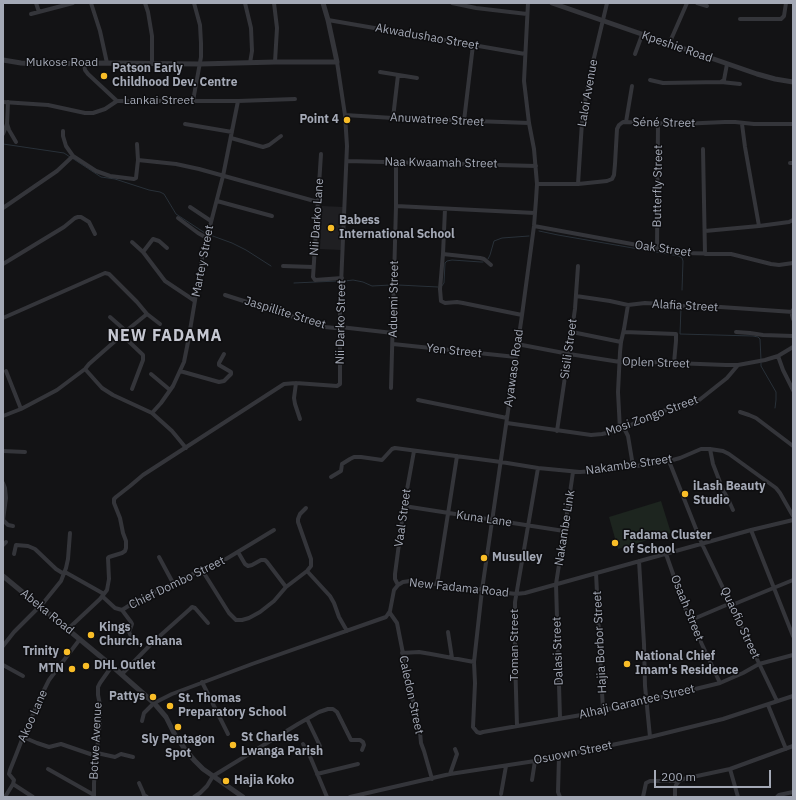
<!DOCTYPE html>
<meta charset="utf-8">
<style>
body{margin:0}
#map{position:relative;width:796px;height:800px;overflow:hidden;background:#131315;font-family:"IBM Plex Sans",sans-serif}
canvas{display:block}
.frame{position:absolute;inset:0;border:4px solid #a4a9b6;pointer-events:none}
.scale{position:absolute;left:654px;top:770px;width:117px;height:18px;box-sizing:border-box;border:2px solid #a4a9b6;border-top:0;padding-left:5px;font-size:12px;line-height:14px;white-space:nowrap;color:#a4a9b6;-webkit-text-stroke:3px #0e0e10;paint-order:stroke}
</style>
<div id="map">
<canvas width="796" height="800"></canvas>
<div class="frame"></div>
<div class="scale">200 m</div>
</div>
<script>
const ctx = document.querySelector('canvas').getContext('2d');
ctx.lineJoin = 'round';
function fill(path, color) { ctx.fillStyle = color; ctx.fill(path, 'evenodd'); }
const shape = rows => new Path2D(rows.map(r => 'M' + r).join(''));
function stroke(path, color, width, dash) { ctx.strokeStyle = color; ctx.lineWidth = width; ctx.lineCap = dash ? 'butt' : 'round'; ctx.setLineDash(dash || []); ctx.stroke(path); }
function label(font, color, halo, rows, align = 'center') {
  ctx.font = font + ' "IBM Plex Sans",sans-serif'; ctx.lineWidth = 3; ctx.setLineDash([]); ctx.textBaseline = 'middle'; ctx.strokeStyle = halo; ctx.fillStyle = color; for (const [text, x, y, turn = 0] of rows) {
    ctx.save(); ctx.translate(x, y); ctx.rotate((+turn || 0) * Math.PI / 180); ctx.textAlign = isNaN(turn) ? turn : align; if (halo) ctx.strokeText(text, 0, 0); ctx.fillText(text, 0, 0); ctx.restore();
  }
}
fill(shape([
 [322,206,343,207,341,250,320,249]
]), '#1f1f22');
fill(shape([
 [661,501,671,533,618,549,609,517]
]), '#1d251f');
stroke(shape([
 [3,144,64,153,70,157],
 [72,158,101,177,115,179,149,190,160,192,164,194,176,214,205,233],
 [539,231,558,235,679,256,682,258,683,261,682,290],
 [210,235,232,243,246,250,271,266],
 [488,259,490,255,494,241,502,238,529,236],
 [345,281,353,280,363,282,372,286,391,285],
 [294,283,338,281],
 [398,285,438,287],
 [441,287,444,283,445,263,447,261,452,260,481,262,483,262],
 [681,308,680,334,753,336,758,337,760,339,761,360],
 [761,363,761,366,776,392,776,400,775,408]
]), '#293139', 1);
stroke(shape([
 [36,3,39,12],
 [91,3,100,31,107,63],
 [145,3,148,12,152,36,152,64],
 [245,3,251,28,252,51,250,63],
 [274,3,277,28,275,62],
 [452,3,476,8,527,14],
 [528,3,524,81,529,123,534,149,537,184,536,200,534,226,522,315,482,590,474,662,475,683,473,727,477,732,480,733,483,732,581,715,646,701,720,683,743,673,759,664,793,655],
 [697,3,707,6],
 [31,14,73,3],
 [740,19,781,19,784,16,786,3],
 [328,20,525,54],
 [669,44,687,3],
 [635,54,642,35],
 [84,64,85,70,88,74,117,101],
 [380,72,417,78],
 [650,80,663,83,721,82,724,80,727,64],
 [721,82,740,84],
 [193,101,201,57,201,43,200,25,194,3],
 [3,102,48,105,85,113,93,113,105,109,117,101,238,101,295,99],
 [345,115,393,118,529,123],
 [393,118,398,75],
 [464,121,473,45],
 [626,122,632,86],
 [7,124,9,130,16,142],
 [185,124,232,132],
 [742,124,745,147,759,226],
 [63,131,63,136,66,146,73,156],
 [3,134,7,124,8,102],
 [231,138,263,147,269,145,281,136],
 [703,149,705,254],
 [321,154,313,277,315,280,342,278],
 [138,160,176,164,199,169,318,202],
 [347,161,536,166],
 [790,163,793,163],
 [537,184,578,184,607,181,612,179,614,175,615,164,617,129,619,125,623,122,680,124,725,122,735,122,754,124,793,124],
 [578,184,582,122,588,83,607,3],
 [217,201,272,216],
 [396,206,535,213],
 [190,207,211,221],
 [3,208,57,171,73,156,96,171,110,176,134,179,136,178,138,160,137,144],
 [445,209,443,254,440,289,441,301,445,303,457,302,463,303,522,315],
 [178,218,198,233,207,238],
 [534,226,670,251,682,253,731,254,771,264,779,265,793,263],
 [705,231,759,226,789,222,793,220],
 [132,242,143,252,165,281,195,301],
 [657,249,658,124],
 [143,252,153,239,159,241,167,248],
 [443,254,480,258,484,259,491,265],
 [3,264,64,227,75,218,78,217,81,217,89,222,95,234],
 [283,266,313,267],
 [225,295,325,327,335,328,340,327,393,333],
 [576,296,610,301,628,305,645,303,663,304,681,306,706,306,793,312],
 [793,310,792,315,793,319],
 [110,317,126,331],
 [3,318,105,273,109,274,137,302,147,314,160,324],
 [572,332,621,342],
 [624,332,676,334,676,341,674,363],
 [736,332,750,333,763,335,793,336],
 [122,335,143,355,143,360,132,389],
 [393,344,516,357],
 [517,344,569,354,620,362,648,362,726,365,738,365,765,360,778,356,793,347],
 [778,356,783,370,793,390],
 [85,369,102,388,113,395,152,413,172,431,186,448],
 [6,371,21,409],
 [180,371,219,382,224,381,231,374,231,372,219,365,219,363,224,354],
 [151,374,170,390],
 [296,383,294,398,295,404,300,419],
 [391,388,396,206,396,162],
 [418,400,507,418],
 [740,412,749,415,756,418,793,446],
 [152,413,161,403,173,386,184,362,188,342,203,253,223,176,238,101],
 [3,416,21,409,57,390,85,369,89,364,122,335,126,331,147,314],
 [507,423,591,435,602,434,620,430,635,423,655,413,695,403,698,401,727,378,738,365],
 [624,428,628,436,633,466],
 [620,430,618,392,620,352,621,342,624,329,628,305],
 [557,431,575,309,578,266],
 [710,449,713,464,723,490,728,499,733,510],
 [3,451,25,452],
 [669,461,702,544,777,701],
 [331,477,341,471,342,464,350,459,354,457,361,457,382,460,392,449,395,448,501,462,538,468,580,472,610,470,643,465,669,461,680,458,701,449,710,449,723,451,729,454,776,488,780,493,793,516],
 [3,483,5,488,6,498,3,520],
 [404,506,564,531],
 [3,520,8,525,13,526],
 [751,530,793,636],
 [3,545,6,542],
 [238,552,245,564,248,566,252,565,261,560,265,560,267,562,286,587],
 [14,554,16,545,28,546,35,549,56,569,64,574],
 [666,554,685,608,720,683],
 [159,557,173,583],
 [639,561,644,644,645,686,650,737],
 [202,570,229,613,236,620,242,620,249,618,260,612,274,601,286,587,307,571,311,566,311,559,298,522,298,519,300,514,306,508],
 [307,571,330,596,334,603,339,617,347,631],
 [65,572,104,594],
 [596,573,603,711],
 [437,584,457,456],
 [398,585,395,579,395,574,404,506,414,451],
 [102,596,115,608,122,610,138,600,173,583,226,559,274,530],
 [732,605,793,580],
 [122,610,131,622,132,624,129,632,134,643],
 [390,613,397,623,409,684,420,732,421,743,424,751,432,779],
 [691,620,731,603],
 [68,629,100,599,107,590,109,579,108,558,109,557,122,553,125,551,126,548,126,541,123,533,120,518,114,503,114,499,116,497,130,486,143,475,284,384,296,383,337,386,340,384,340,308,347,146,345,115,337,62],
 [448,632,452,658],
 [3,646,14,632,44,602,61,581,66,568,68,559,70,533],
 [402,653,419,652,431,654,474,662],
 [3,665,23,676],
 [122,674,153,642,190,609,192,607,195,608,208,623],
 [202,682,228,734],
 [768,705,786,749],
 [560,718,556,584,564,533,565,527,573,472],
 [307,719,320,746],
 [142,721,144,713,154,703,172,694,252,664,386,617,390,611,394,590,398,585,403,582,410,581,420,582,516,594,525,593,751,530,793,520],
 [517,726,515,657,515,602,538,468],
 [23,737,37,743,49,747,61,744,96,756],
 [303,744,309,754,327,797],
 [97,753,115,757,121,754,133,757],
 [559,756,558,792,560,797],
 [48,769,94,795],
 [730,769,738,797],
 [317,774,358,764],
 [450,774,457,754,455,749],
 [532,780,535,761],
 [139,783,143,792,144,795,147,797],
 [13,784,33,797],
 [501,794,506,766],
 [5,797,13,784,14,780,9,774,10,770,16,755,23,737,41,696,49,680,55,672,80,639],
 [94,797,94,783,100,720,100,705,98,695,98,687,100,683,112,666],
 [194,797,200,793,207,786,213,776,298,724,319,712,328,709,333,709,337,712,351,740,360,740,363,742,364,745,362,750],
 [350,797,450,774,535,761,650,737,723,719,793,696],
 [643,797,646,783,650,781,679,781,683,779,730,769,793,746],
 [675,797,675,789,676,785,679,781],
 [777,797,779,795,793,792]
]), '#34353a', 4);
stroke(shape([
 [552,3,757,74,775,79,793,82],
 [3,60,21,63,36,64,107,63,200,64,275,62,337,62,328,20,323,3],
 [3,576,112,666,154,703,166,717,175,735,187,752,195,761,203,769,243,797]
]), '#34353a', 5);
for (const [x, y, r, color] of [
 [104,76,4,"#f9bd27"],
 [347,120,4,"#f9bd27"],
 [331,228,4,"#f9bd27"],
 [685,494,4,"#f9bd27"],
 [615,543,4,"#f9bd27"],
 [484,558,4,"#f9bd27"],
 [91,635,4,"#f9bd27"],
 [67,652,4,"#f9bd27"],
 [627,664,4,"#f9bd27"],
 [86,666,4,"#f9bd27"],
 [72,669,4,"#f9bd27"],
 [153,697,4,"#f9bd27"],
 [170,706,4,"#f9bd27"],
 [178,727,4,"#f9bd27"],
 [233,745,4,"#f9bd27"],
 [226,781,4,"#f9bd27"]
]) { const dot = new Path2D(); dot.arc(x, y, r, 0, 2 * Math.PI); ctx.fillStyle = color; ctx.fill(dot); stroke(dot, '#0e0e10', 1.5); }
label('12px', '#a4a9b6', '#0e0e10', [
 ["Akwadushao Street",427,37,10],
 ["Kpeshie Road",677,47,19],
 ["Mukose Road",62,63],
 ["Laloi Avenue",588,93,-80],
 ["Lankai Street",159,101],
 ["Anuwatree Street",437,120,3],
 ["Séné Street",664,123,1],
 ["Naa Kwaamah Street",441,163,1],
 ["Butterfly Street",658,186,-89],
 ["Nii Darko Lane",317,217,-86],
 ["Oak Street",663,249,8],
 ["Martey Street",203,261,-79],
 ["Aduemi Street",394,299,-89],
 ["Alafia Street",685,306,3],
 ["Jaspillite Street",285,313,17],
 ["Nii Darko Street",341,322,-89],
 ["Sisili Street",569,349,-82],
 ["Yen Street",454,351,6],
 ["Oplen Street",656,363,2],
 ["Ayawaso Road",514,368,-82],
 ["Mosi Zongo Street",652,416,-20],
 ["Nakambe Street",629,465,-8],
 ["Vaal Street",403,518,-82],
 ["Kuna Lane",484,519,8],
 ["Nakambe Link",565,528,-81],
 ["Chief Dombo Street",177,583,-26],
 ["New Fadama Road",459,588,6],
 ["Osaah Street",687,608,68],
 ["Abeka Road",47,612,39],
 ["Quaofio Street",740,623,65],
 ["Hajia Borbor Street",600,642,-93],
 ["Toman Street",515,645,-90],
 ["Dalasi Street",558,651,-92],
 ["Caledon Street",411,695,78],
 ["Alhaji Garantee Street",637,702,-13],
 ["Akoo Lane",33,716,-66],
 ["Botwe Avenue",96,741,-87],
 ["Osuown Street",573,753,-11]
]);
label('bold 12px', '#a4a9b6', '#0e0e10', [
 ["Patson Early",112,69],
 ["Childhood Dev. Centre",112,83],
 ["Point 4",339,120,"right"],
 ["Babess",339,221],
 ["International School",339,235],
 ["iLash Beauty",693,487],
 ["Studio",693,501],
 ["Fadama Cluster",623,536],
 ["of School",623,550],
 ["Musulley",492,558],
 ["Kings",99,628],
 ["Church, Ghana",99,642],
 ["Trinity",59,652,"right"],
 ["National Chief",635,657],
 ["Imam's Residence",635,671],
 ["DHL Outlet",94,666],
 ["MTN",64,669,"right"],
 ["Pattys",145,697,"right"],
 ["St. Thomas",178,699],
 ["Preparatory School",178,713],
 ["St Charles",241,738],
 ["Lwanga Parish",241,752],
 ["Sly Pentagon",178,740,"center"],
 ["Spot",178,754,"center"],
 ["Hajia Koko",234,781]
], 'left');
ctx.letterSpacing = '1px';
label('bold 16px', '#c6c8d2', '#0e0e10', [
 ["NEW FADAMA",165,336]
]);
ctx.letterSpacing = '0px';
</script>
